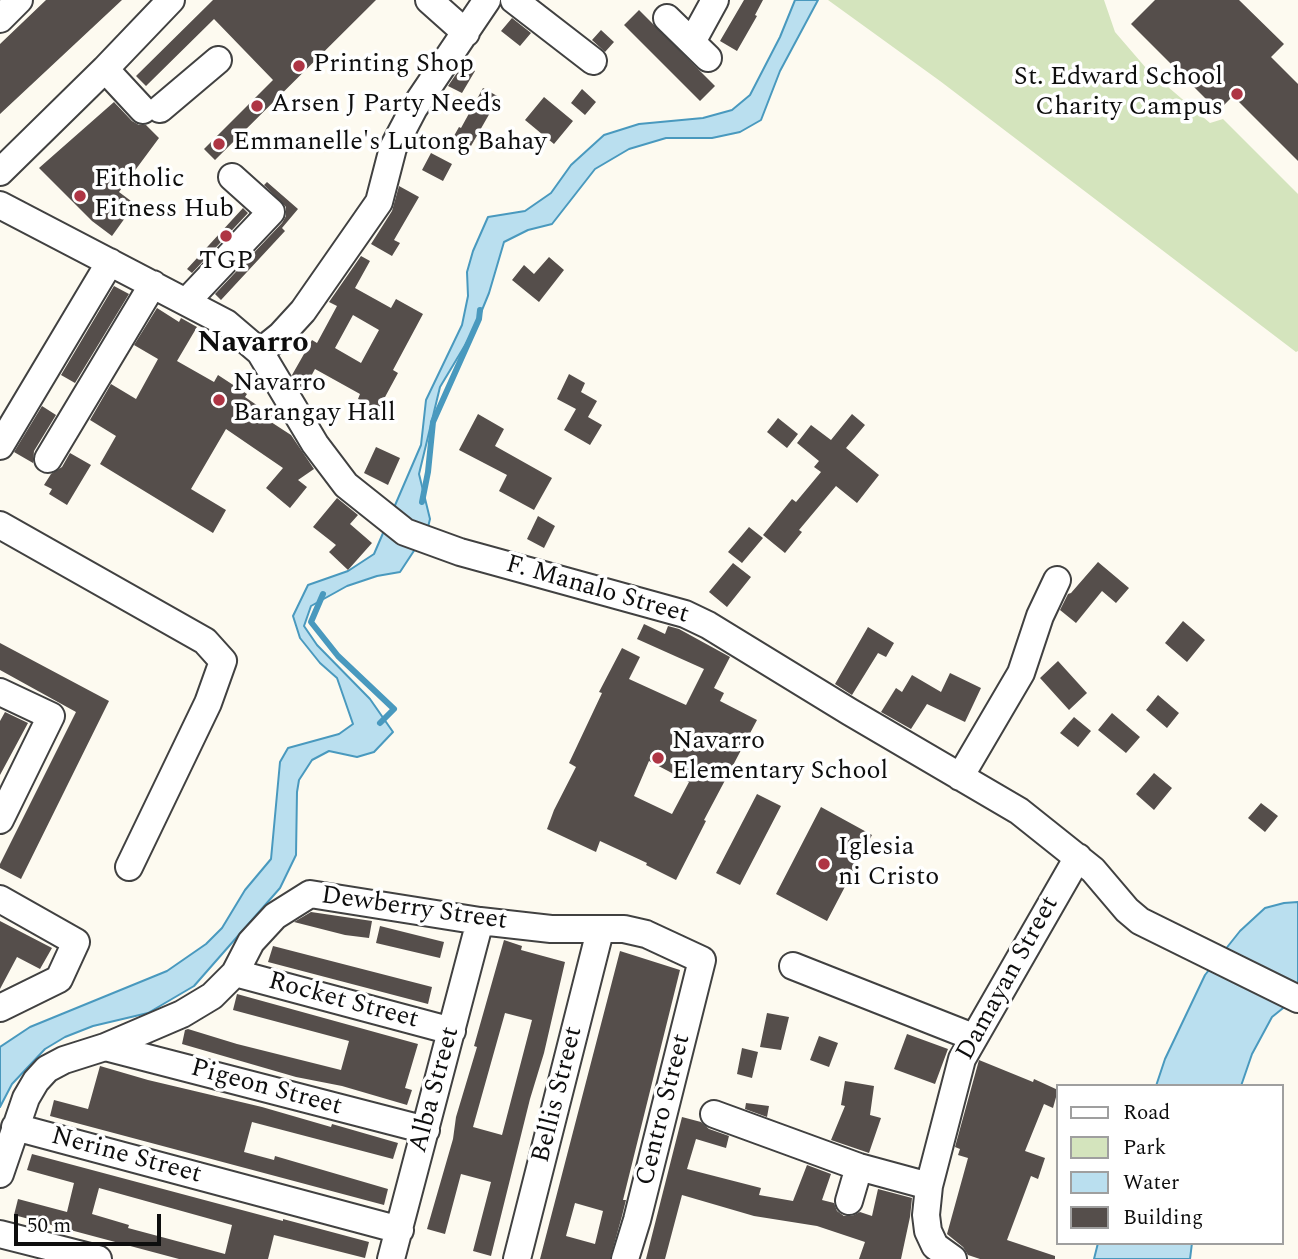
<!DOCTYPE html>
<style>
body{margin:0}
#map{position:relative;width:1298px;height:1259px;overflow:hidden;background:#fdfaf0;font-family:Spectral,serif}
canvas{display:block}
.legend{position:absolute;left:1056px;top:1084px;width:228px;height:161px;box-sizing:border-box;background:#fff;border:2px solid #9f9f9f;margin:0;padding:9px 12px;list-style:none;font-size:21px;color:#0e0e0e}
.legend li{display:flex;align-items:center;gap:14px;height:35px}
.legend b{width:35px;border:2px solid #9f9f9f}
.scale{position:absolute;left:14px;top:1214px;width:147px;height:32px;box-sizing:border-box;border:4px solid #0e0e0e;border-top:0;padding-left:9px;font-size:21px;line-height:24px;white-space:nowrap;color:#0e0e0e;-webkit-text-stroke:5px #fff;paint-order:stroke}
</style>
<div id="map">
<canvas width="1298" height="1259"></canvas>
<ul class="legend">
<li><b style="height:9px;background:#fff"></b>Road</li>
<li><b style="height:19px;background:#d4e4bd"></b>Park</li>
<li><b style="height:19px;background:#badfef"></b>Water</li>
<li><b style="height:19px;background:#554e4b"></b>Building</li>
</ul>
<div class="scale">50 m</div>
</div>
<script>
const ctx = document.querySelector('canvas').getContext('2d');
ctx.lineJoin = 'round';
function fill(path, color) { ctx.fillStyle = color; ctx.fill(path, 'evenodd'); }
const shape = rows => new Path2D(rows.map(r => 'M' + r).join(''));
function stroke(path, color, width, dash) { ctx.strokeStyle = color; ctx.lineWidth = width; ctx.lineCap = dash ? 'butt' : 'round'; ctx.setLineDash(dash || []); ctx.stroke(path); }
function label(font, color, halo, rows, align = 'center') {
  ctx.font = font + ' Spectral,serif'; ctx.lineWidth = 7; ctx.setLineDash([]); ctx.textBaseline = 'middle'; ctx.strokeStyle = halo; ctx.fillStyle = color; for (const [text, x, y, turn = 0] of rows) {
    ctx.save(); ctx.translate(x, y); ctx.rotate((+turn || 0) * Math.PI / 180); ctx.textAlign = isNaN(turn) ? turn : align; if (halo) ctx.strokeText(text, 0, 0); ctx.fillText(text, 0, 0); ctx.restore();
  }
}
fill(shape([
 [828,0,1104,0,1115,32,1146,68,1210,123,1223,119,1298,194,1298,351,1296,352,940,81]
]), '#d4e4bd');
const water = shape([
 [795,0,818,0,780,71,761,120,740,132,712,138,666,138,629,149,595,169,552,224,528,230,504,242,489,293,473,332,440,387,419,474,430,519,427,531,400,572,377,576,347,586,311,606,304,626,317,645,370,699,393,732,374,752,357,757,329,751,312,760,299,780,297,792,296,855,280,888,194,986,148,1013,93,1026,65,1037,45,1049,12,1084,0,1107,0,1047,30,1027,167,971,206,944,222,928,245,890,271,859,280,762,288,748,339,734,353,724,337,678,320,663,300,638,293,616,308,585,348,571,374,554,421,445,426,400,462,325,468,296,467,272,473,251,488,217,525,211,551,193,571,165,604,135,639,124,703,118,732,110,750,95,780,37,795,0],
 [1298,902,1298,996,1272,1017,1252,1054,1241,1086,1156,1086,1165,1059,1205,975,1240,931,1265,908,1284,903,1298,902],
 [1098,1243,1192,1243,1190,1259,1094,1259,1098,1243]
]);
fill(water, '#badfef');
stroke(water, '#4999be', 2);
stroke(shape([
 [422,502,428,472,433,422,479,319,480,310],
 [323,594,311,622,338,656,394,709,380,723]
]), '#4999be', 6);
fill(shape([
 [46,0,122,0,0,114,0,44],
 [213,0,376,0,215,160,204,149,273,80,214,19,146,86,136,76],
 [744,0,763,0,755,15,757,16,737,51,720,41],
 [1155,0,1239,0,1284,44,1271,57,1298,84,1298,161,1233,96,1218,111,1131,24],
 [639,10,715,86,700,101,624,25],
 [512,18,531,33,520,46,501,31],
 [601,30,614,42,605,52,592,40],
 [463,64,475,71,462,93,448,86],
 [483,88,499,97,467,153,450,143,459,127,461,128],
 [582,89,596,102,585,115,571,103],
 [544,97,573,121,554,144,525,120],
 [114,102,132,121,139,125,146,125,159,138,119,192,135,204,112,236,92,221,39,168],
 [431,153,452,164,443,181,422,170],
 [267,182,298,209,282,228,285,231,221,300,215,294,282,223,286,216,286,207,264,185],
 [399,186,419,197,394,240,400,243,392,256,371,244,392,211],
 [243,208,248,213,192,273,187,269],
 [361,256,370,261,355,288,391,308,396,299,423,314,393,370,398,373,378,410,358,399,360,394,315,369,304,389,298,385,292,375,312,340,317,343,337,306,329,302],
 [353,315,379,330,361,363,335,348],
 [549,257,564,270,539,302,512,280,524,265,534,274],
 [114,286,129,294,75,383,61,375],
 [157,308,179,322,181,318,197,327,177,361,214,382,218,375,247,394,245,397,274,417,271,422,291,435,314,469,298,480,307,487,290,508,266,488,283,468,226,429,191,489,226,510,213,533,100,464,116,436,90,420,111,384,136,399,158,359,134,345],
 [569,374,585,383,581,392,597,401,588,417,602,425,590,445,564,430,576,409,557,399],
 [42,406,56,415,34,451,33,463,14,452],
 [478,414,504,429,495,446,552,478,534,510,499,491,507,475,459,450],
 [852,414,865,425,846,448,879,475,857,503,836,486,799,530,802,532,785,553,763,535,792,499,796,502,821,472,814,467,819,461,797,443,811,425,831,440],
 [778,418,798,434,787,448,767,432],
 [376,447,400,458,388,485,364,473],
 [70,453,91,465,67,505,49,494,52,489,44,485,51,474,62,467],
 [337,498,358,515,350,524,372,543,348,570,329,552,336,545,313,527],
 [538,516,555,526,544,548,527,539],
 [749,527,763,538,742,563,728,552],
 [1098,562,1129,588,1116,603,1102,591,1076,623,1060,610,1068,594,1071,593],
 [733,563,751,577,727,607,709,592],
 [1183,621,1205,640,1187,662,1165,643],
 [644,624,665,634,668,626,679,629,730,657,714,688,724,693,720,701,757,720,704,820,706,821,676,880,646,865,647,863,600,841,596,852,547,829,554,810,576,767,569,763,602,693,599,692,622,648,640,657,629,679,686,705,704,669,637,639],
 [649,761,689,782,672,814,634,796],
 [868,627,894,643,886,657,878,653,852,695,835,684],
 [0,643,109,701,21,879,0,868,0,864,76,712,0,670],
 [1058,661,1087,693,1069,710,1040,678],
 [950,673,981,688,965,722,927,704,911,729,881,712,896,688,902,692,912,675,941,692],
 [1158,695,1179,713,1167,728,1146,710],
 [5,712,28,723,0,775,0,721],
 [1112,713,1140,737,1126,753,1098,730],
 [1074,717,1091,731,1078,747,1060,733],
 [1154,773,1172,788,1154,810,1136,794],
 [757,794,781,806,740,885,716,873],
 [1261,803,1278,816,1265,832,1248,818],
 [821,807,872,835,827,921,776,894],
 [311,912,372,921,369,938,345,935,294,922],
 [0,921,52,948,40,969,17,957,0,989],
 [380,926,444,942,440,958,376,943],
 [504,940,522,946,521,950,565,962,544,1053,530,1099,491,1256,473,1251,491,1182,461,1174,445,1234,427,1229,453,1139,456,1117,477,1047,474,1046],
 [505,1013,532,1020,502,1135,473,1127],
 [273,946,432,987,428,1004,268,962],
 [620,951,680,970,623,1200,626,1200,622,1216,610,1259,540,1259],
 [575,1203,603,1211,595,1244,566,1236],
 [237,994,418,1044,405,1088,412,1090,407,1105,342,1086,296,1077,182,1044,185,1030,188,1029,237,1044,341,1070,349,1041,233,1010],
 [767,1013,789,1017,781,1050,760,1047],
 [907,1034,948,1049,935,1084,894,1069],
 [819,1036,838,1043,829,1067,810,1060],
 [742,1048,758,1052,752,1078,737,1074],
 [979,1060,1033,1082,1034,1079,1058,1090,1053,1108,1044,1104,1025,1151,1045,1158,1038,1179,1031,1176,1007,1240,1055,1256,1055,1259,980,1259,968,1255,963,1247,947,1234,968,1158,958,1155,960,1149,955,1147],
 [100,1066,148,1080,262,1107,331,1127,332,1124,398,1143,393,1159,252,1122,244,1152,274,1160,275,1156,388,1189,384,1205,50,1116,54,1100,88,1109],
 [845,1081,874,1086,870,1115,881,1118,869,1153,831,1140,845,1106,841,1105],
 [746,1103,769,1106,767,1117,745,1109],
 [682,1117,701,1122,709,1129,729,1136,726,1148,696,1139,687,1169,761,1188,759,1195,793,1201,807,1165,831,1174,822,1200,834,1203,837,1211,844,1216,852,1216,860,1212,872,1216,878,1189,912,1198,910,1217,901,1259,859,1259,865,1242,817,1226,754,1216,682,1195,665,1259,646,1259],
 [32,1154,283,1221,283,1219,369,1242,365,1258,274,1235,268,1259,179,1259,14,1215,18,1199,67,1212,74,1183,27,1170],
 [99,1188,232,1225,225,1254,128,1228,129,1225,92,1214]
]), '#554e4b');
const minor = shape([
 [429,0,466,33],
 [514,0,593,61],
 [667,18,708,58],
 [0,19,19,0],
 [692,42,715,0],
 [105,69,171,0],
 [160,109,218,60],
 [0,172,105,69,143,110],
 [0,205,226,323,260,352,315,444,346,485,405,532,460,552,685,614,708,625,850,712,1019,811,1093,870,1127,910,1140,921,1298,999],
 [186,302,271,212,232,177],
 [260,352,281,335,303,311,379,202,393,148,414,108,487,0],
 [0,446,110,262],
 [48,459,153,284],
 [0,525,205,641,223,661,208,703,129,867],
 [0,692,51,716,0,820],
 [960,777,1021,673,1040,616,1057,580],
 [0,899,76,942,59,979,0,1008],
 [793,966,973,1037],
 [235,973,452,1031],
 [105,1047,426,1130],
 [714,1114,859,1167,929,1186],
 [15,1127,400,1230],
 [0,1174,26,1098,36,1081,47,1069,64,1060,105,1047,182,1014,212,996,235,973,251,942,275,916,310,894,480,921,551,929,624,929,646,934,702,960,637,1220,625,1259],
 [849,1201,859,1167],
 [0,1234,98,1259],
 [391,1259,480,921],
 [517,1259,600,931],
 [953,1259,935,1246,928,1231,926,1215,929,1186,962,1059,1078,857]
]);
stroke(minor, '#414141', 30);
stroke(minor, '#fff', 26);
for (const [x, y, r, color] of [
 [299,66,7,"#ae3544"],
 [1237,94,7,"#ae3544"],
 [257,106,7,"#ae3544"],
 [219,144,7,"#ae3544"],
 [80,196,7,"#ae3544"],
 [226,236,7,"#ae3544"],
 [219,400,7,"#ae3544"],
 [658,758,7,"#ae3544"],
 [824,864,7,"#ae3544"]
]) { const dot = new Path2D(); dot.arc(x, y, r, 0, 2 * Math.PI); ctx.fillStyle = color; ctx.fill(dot); stroke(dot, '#fff', 2.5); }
label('26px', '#0e0e0e', '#fff', [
 ["Printing Shop",313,66],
 ["St. Edward School",1223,79,"right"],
 ["Charity Campus",1223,109,"right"],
 ["Arsen J Party Needs",271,106],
 ["Emmanelle's Lutong Bahay",233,144],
 ["Fitholic",94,181],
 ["Fitness Hub",94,211],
 ["TGP",226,263,"center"],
 ["Navarro",233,385],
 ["Barangay Hall",233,415],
 ["Navarro",672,743],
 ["Elementary School",672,773],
 ["Iglesia",838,849],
 ["ni Cristo",838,879]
], 'left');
label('26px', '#0e0e0e', '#fff', [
 ["F. Manalo Street",597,591,16],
 ["Dewberry Street",414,910,8],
 ["Damayan Street",1009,979,-61],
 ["Rocket Street",343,1002,15],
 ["Pigeon Street",266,1089,15],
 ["Alba Street",436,1090,-75],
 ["Bellis Street",559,1095,-76],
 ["Centro Street",665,1110,-76],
 ["Nerine Street",126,1157,15]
]);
label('bold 30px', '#0e0e0e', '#fff', [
 ["Navarro",253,345]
]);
</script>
